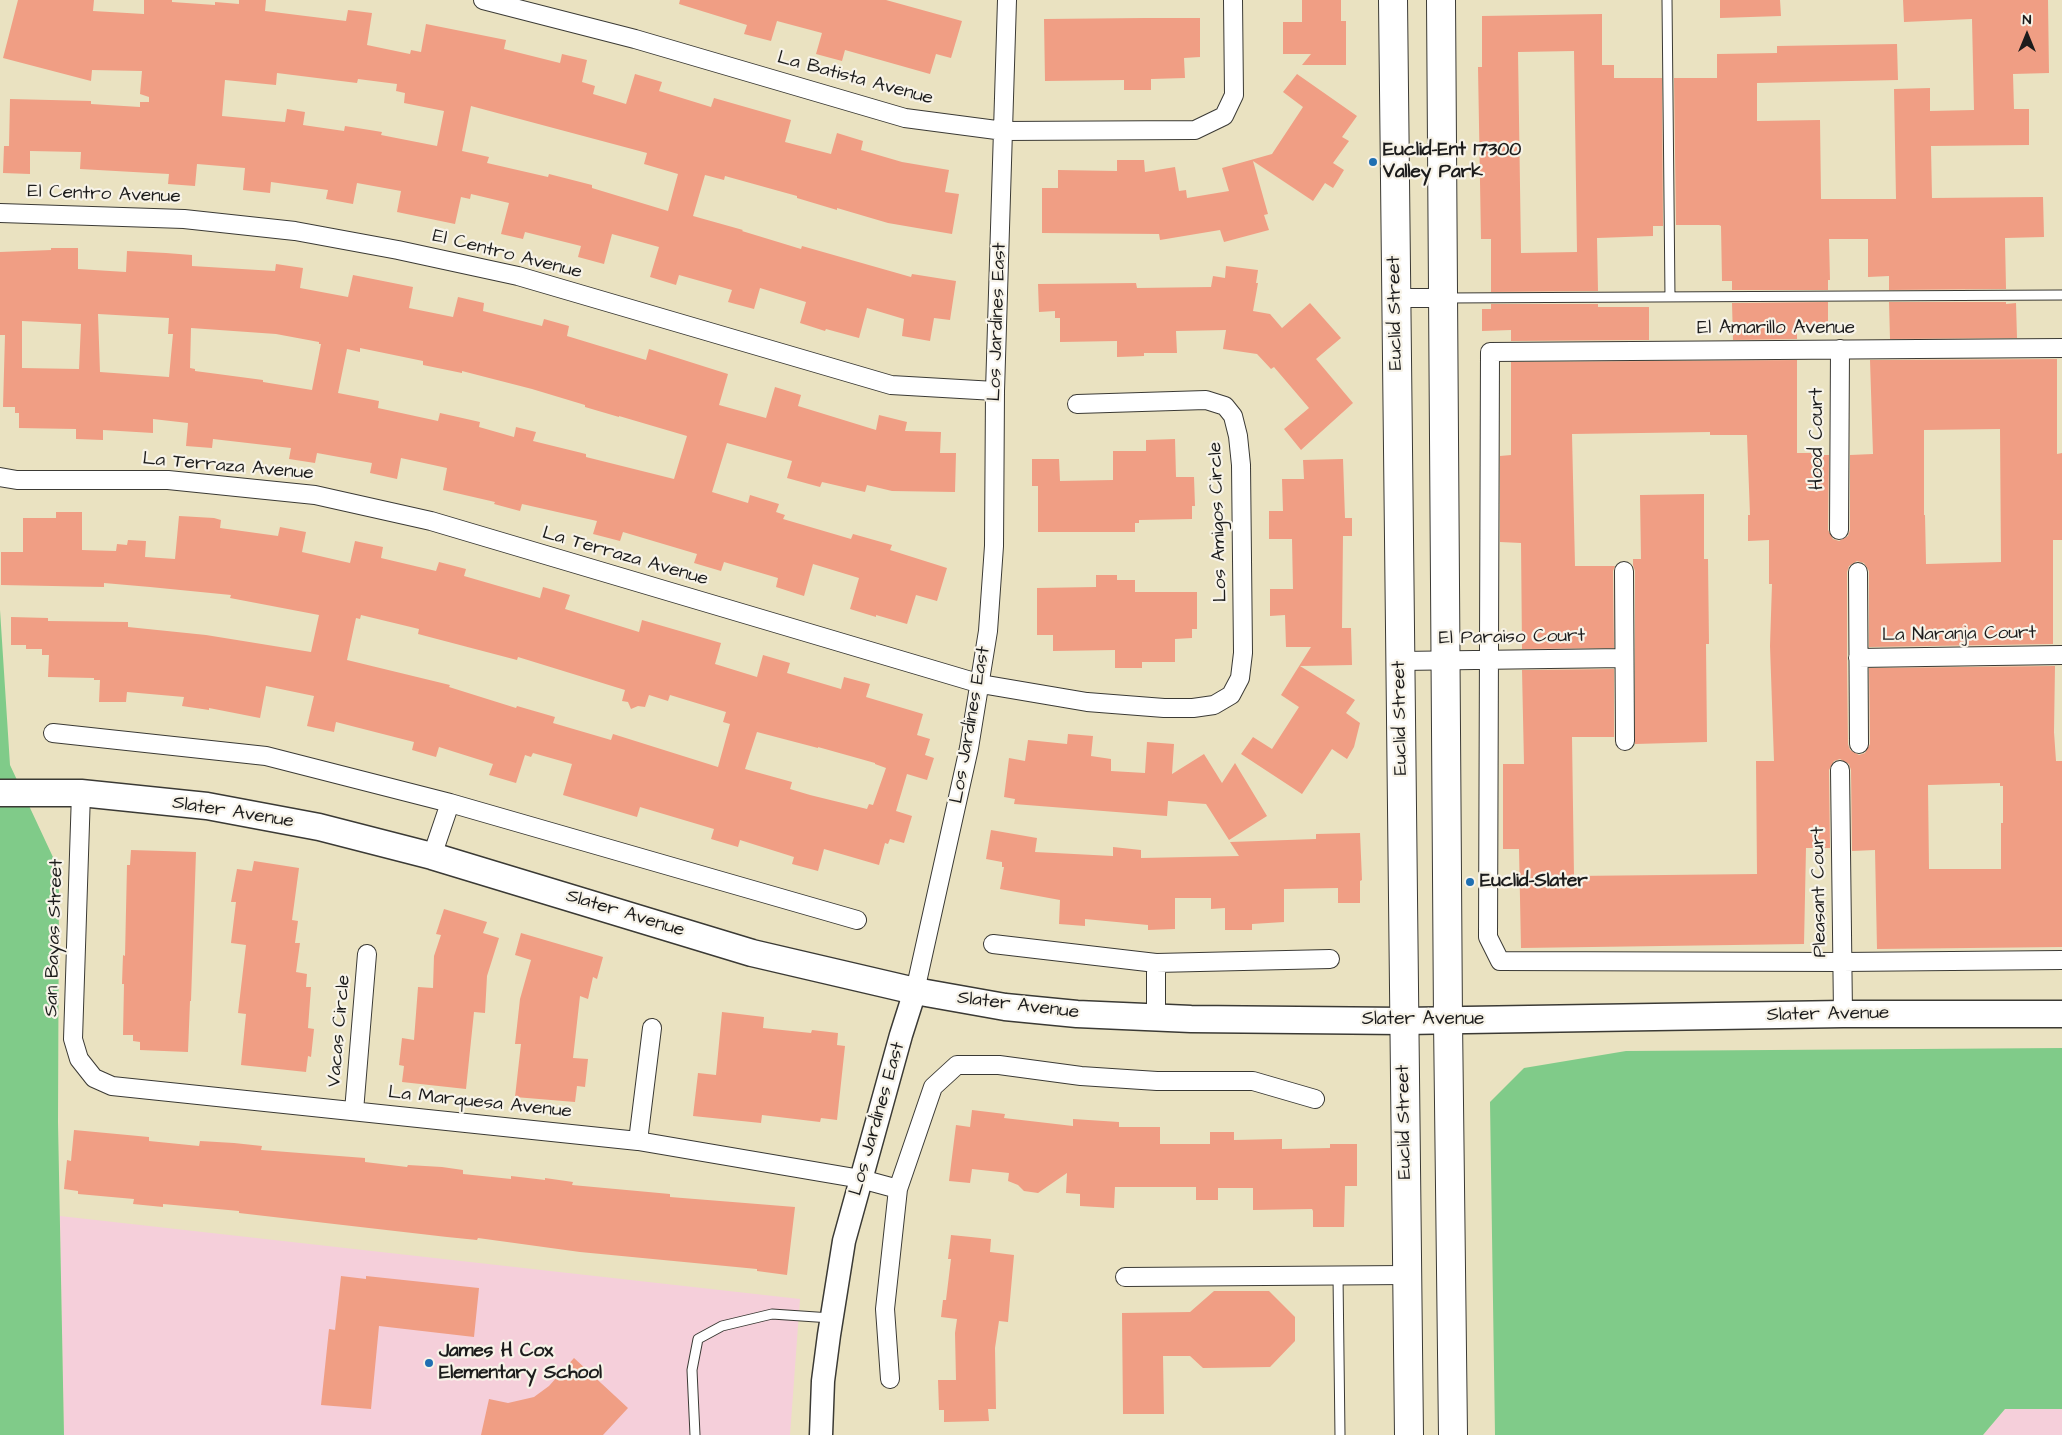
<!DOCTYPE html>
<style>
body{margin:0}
#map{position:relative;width:2062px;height:1435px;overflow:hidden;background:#eae2c1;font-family:"Architects Daughter",sans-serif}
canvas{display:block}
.north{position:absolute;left:2002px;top:10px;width:50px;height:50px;-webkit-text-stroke:4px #f7f3e8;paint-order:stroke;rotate:0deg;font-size:14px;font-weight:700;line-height:20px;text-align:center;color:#1c1c1c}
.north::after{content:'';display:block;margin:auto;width:18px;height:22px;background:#1c1c1c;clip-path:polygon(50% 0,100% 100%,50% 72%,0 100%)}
</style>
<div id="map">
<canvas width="2062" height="1435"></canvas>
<div class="north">N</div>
</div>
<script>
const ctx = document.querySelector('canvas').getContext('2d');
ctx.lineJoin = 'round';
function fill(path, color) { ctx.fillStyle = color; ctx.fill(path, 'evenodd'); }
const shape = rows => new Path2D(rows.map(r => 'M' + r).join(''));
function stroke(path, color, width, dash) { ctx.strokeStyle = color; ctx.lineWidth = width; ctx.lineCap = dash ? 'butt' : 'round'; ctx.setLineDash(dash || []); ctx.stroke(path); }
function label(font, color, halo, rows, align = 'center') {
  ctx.font = font + ' "Architects Daughter",sans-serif'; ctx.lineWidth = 4.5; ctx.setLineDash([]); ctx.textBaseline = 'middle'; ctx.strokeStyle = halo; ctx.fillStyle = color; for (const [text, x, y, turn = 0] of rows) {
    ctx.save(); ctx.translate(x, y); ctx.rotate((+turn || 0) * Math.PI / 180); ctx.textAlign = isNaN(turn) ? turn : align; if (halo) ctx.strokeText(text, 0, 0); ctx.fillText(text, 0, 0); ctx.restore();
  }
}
fill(shape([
 [60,1216,800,1299,790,1435,64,1435],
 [2005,1409,2062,1409,2062,1435,1983,1435]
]), '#f5cfda');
fill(shape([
 [0,610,10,765,59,870,58,1122,64,1435,0,1435],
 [2062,1048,2062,1409,2005,1409,1983,1435,1495,1435,1490,1102,1524,1068,1626,1051]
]), '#80cb89');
fill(shape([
 [18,0,94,0,93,11,144,14,144,0,172,0,172,2,215,5,215,2,239,4,239,0,266,0,265,11,346,21,348,10,372,13,367,45,410,54,411,50,421,52,426,24,506,40,504,49,560,63,562,54,587,60,582,82,595,86,593,94,626,104,635,74,662,82,659,91,711,107,714,98,791,120,785,142,831,154,837,133,863,141,861,150,902,162,949,170,945,192,959,194,952,234,888,223,837,208,837,210,797,198,797,196,725,176,724,180,705,175,693,216,743,230,742,231,801,249,802,246,911,277,912,274,956,281,950,320,934,318,930,341,902,336,904,319,867,308,859,338,826,329,825,331,800,323,806,302,760,288,754,309,728,302,732,290,679,275,676,285,650,277,659,247,612,234,604,264,578,257,581,246,525,232,523,239,501,234,509,203,471,194,470,199,461,197,455,224,397,212,401,191,357,183,353,204,326,199,328,190,271,182,270,193,243,190,245,168,197,164,195,186,168,184,169,174,80,169,81,152,30,151,30,174,3,173,4,146,9,146,10,99,91,101,91,104,140,107,140,102,149,102,149,97,140,94,142,71,92,70,91,81,3,58],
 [277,73,357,83,358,79,397,84,396,91,405,93,404,103,444,111,437,146,381,135,382,132,345,126,344,131,303,125,305,112,287,109,285,122,222,116,225,80,276,85],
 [471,106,647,153,644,164,678,174,668,211,592,188,592,185,549,174,548,177,487,163,489,157,462,151],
 [680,0,886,0,962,21,951,58,936,54,930,74,845,50,842,61,816,54,822,33,777,21,771,41,744,34,747,25,679,4],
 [1302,0,1341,0,1341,21,1346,21,1346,65,1302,65,1311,54,1283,54,1283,22,1302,22],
 [1720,0,1780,0,1781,16,1720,18],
 [1903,0,2048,0,2049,73,2013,74,2014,109,2029,109,2029,145,1931,146,1932,198,2043,197,2044,237,2005,238,2006,289,1889,290,1889,276,1868,277,1868,239,1829,239,1830,280,1828,280,1828,290,1732,290,1732,281,1722,281,1721,226,1719,225,1676,225,1674,78,1717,78,1717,54,1777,53,1777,46,1897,44,1898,80,1757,83,1757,121,1820,120,1821,199,1896,199,1894,89,1930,88,1930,111,1974,110,1972,19,1904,22],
 [1602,14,1602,65,1614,65,1614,78,1662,78,1663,226,1653,226,1653,236,1597,238,1598,291,1491,292,1491,239,1481,239,1478,67,1482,67,1482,16],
 [1574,51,1577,252,1521,253,1518,52],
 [1144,18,1200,18,1200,57,1184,58,1185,78,1151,79,1151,90,1124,90,1124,80,1045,81,1044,19],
 [1297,74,1357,116,1342,137,1349,141,1333,163,1344,170,1333,188,1325,183,1313,201,1253,161,1268,214,1264,215,1269,230,1224,242,1220,230,1160,240,1159,234,1042,233,1042,188,1058,188,1058,170,1117,171,1117,160,1144,160,1145,172,1175,167,1179,191,1186,190,1187,198,1229,191,1222,168,1272,154,1303,107,1283,92],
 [51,248,78,248,78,269,126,272,127,251,166,253,192,255,192,266,275,271,276,264,303,268,300,288,348,297,353,275,413,287,409,308,453,317,458,297,484,303,483,311,542,326,544,319,569,326,567,336,646,360,649,349,728,374,719,405,766,418,775,387,801,395,798,406,876,430,879,415,907,422,905,431,941,432,940,453,956,453,955,492,892,491,867,485,865,492,822,482,820,487,787,478,792,461,727,443,712,492,748,503,750,495,779,504,776,512,785,515,783,519,851,539,853,534,892,545,890,550,947,568,937,601,916,595,907,624,876,615,876,617,850,609,859,578,813,564,804,596,776,587,778,578,724,562,721,571,694,563,697,554,623,532,620,541,593,534,597,521,522,504,520,511,494,504,495,502,443,490,447,468,401,458,397,479,370,473,372,463,317,453,315,463,289,459,291,448,213,439,212,448,186,446,188,423,153,419,153,433,103,430,103,440,76,439,76,429,19,428,19,413,15,413,15,407,3,407,5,335,0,335,0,252,51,250],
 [98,314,169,318,168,334,173,334,169,377,100,372],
 [22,321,81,324,79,369,22,368],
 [191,328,276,334,319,342,319,344,321,344,312,390,263,382,263,380,195,371,195,369,190,368],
 [360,348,423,361,423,365,462,373,462,371,532,389,585,405,585,407,619,417,619,416,687,436,674,479,586,457,586,454,533,441,536,432,516,427,514,437,479,427,480,422,440,413,438,421,378,408,379,401,338,393,347,349,360,352],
 [1226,266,1258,270,1256,283,1258,283,1253,311,1270,314,1282,328,1310,303,1341,338,1316,359,1353,403,1301,450,1284,429,1309,408,1274,367,1271,369,1257,354,1223,349,1226,330,1176,331,1177,353,1144,353,1144,356,1117,357,1117,341,1060,342,1060,318,1055,318,1055,311,1039,312,1038,284,1136,283,1137,288,1211,287,1213,276,1225,278],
 [1828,302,1828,327,1797,328,1797,339,1733,340,1732,303],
 [1889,302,2006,302,2006,304,2016,303,2017,338,1890,339],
 [1491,304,1598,304,1598,307,1649,307,1649,340,1511,341,1511,330,1482,331,1482,309,1491,309],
 [2057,359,2057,454,2062,453,2062,540,2053,540,2053,644,1869,647,1869,571,1864,563,1857,561,1849,566,1847,572,1847,658,1848,744,1850,750,1859,755,1865,753,1870,744,1869,668,2055,666,2054,732,2056,761,2062,761,2062,947,1877,949,1875,850,1852,851,1851,770,1849,764,1840,759,1834,761,1829,770,1830,848,1806,848,1804,944,1521,948,1519,849,1503,849,1503,764,1524,764,1522,670,1614,669,1614,737,1572,737,1574,876,1757,874,1756,761,1774,761,1770,646,1772,584,1769,584,1769,540,1748,541,1748,515,1750,515,1747,435,1710,435,1710,432,1572,434,1575,566,1615,566,1613,571,1614,648,1522,649,1521,543,1500,542,1500,456,1511,455,1511,362,1797,360,1797,453,1823,453,1823,455,1829,455,1828,530,1833,539,1839,541,1848,536,1850,530,1850,455,1873,454,1870,360],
 [2000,429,2001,562,1926,564,1925,515,1924,515,1924,430],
 [2000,783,2000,786,2003,786,2003,823,2001,823,2001,869,1929,869,1928,785],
 [1175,439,1176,477,1194,477,1195,506,1192,506,1192,519,1139,520,1139,523,1135,523,1135,532,1038,532,1038,486,1032,486,1032,459,1059,459,1060,481,1113,480,1113,451,1146,451,1146,440],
 [1343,459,1345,518,1352,518,1352,536,1343,536,1342,628,1351,628,1352,665,1300,666,1355,700,1346,713,1360,723,1354,747,1347,759,1332,749,1302,794,1241,754,1253,737,1272,749,1299,707,1281,695,1311,647,1286,647,1285,615,1270,616,1270,589,1293,589,1292,539,1269,539,1269,511,1283,511,1282,479,1304,479,1303,460],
 [1704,494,1704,559,1708,559,1709,644,1706,644,1707,742,1635,744,1635,571,1633,565,1633,559,1641,559,1640,495],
 [56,512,82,512,82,550,116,551,117,544,127,545,128,540,146,541,145,557,175,559,179,516,214,518,221,520,220,528,278,536,280,527,306,532,302,552,350,563,355,541,383,547,381,558,436,571,439,562,466,569,464,576,540,598,543,587,570,595,565,609,639,632,642,620,721,643,715,664,757,677,763,655,790,663,787,673,841,689,844,677,870,684,866,697,923,714,917,735,930,739,925,755,934,758,927,780,907,774,896,811,912,816,904,843,890,839,888,844,885,843,879,865,824,849,818,871,792,864,794,857,740,840,738,847,711,839,714,829,640,807,637,817,563,795,572,764,533,753,531,757,525,755,516,783,489,775,493,764,439,747,436,757,412,750,414,742,336,722,334,732,307,726,314,696,266,686,260,718,209,708,209,710,182,706,184,697,127,692,126,702,99,702,100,680,94,680,94,678,48,677,49,655,42,655,42,649,26,649,26,645,11,645,11,617,48,618,48,621,128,622,128,627,206,635,311,652,319,615,230,598,231,595,150,587,104,583,104,587,1,585,1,552,23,552,23,518,56,518],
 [361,615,419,629,418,634,517,660,518,657,625,690,622,701,628,702,631,709,638,706,645,707,649,695,668,701,670,695,726,712,723,722,730,724,718,767,613,734,611,740,553,723,555,717,517,706,516,708,449,687,450,685,347,660,356,618,360,619],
 [757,732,818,748,818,747,875,763,875,764,886,768,873,805,869,804,867,809,810,795,790,789,792,782,745,769],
 [1096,575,1117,575,1117,580,1135,580,1135,592,1197,592,1197,629,1192,629,1192,638,1175,639,1175,662,1142,662,1142,668,1115,668,1115,650,1053,651,1053,635,1037,635,1037,588,1096,587],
 [1068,734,1093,736,1091,756,1111,759,1111,771,1145,773,1147,742,1174,744,1172,774,1204,754,1222,783,1235,763,1267,816,1229,840,1206,804,1168,801,1167,816,1014,804,1015,799,1004,797,1009,758,1025,761,1028,740,1067,744],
 [991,830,1037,838,1035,852,1113,856,1113,847,1141,850,1141,858,1239,856,1230,842,1316,839,1316,834,1360,833,1362,880,1360,881,1360,903,1338,903,1338,888,1284,889,1284,922,1252,924,1252,930,1225,930,1225,908,1211,909,1211,898,1175,898,1175,929,1148,930,1148,925,1085,919,1085,926,1059,924,1060,900,1000,889,1004,867,1002,867,1002,862,986,859],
 [131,850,196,852,191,1001,190,1001,188,1052,140,1050,140,1042,133,1041,133,1035,123,1035,124,984,122,984,123,955,125,956,127,865,130,865],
 [254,861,299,868,292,920,298,921,295,943,300,943,296,972,307,974,306,987,311,987,308,1028,314,1029,311,1057,308,1056,306,1072,241,1065,246,1014,238,1013,246,945,231,943,236,902,231,902,237,869,252,871],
 [444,909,487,922,483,933,499,938,487,976,485,1013,474,1012,466,1089,402,1082,404,1066,399,1065,402,1038,414,1040,418,987,433,988,434,956,441,935,436,934],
 [521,933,603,957,597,979,593,977,588,999,580,996,573,1058,588,1059,585,1087,577,1086,575,1102,515,1097,521,1044,515,1044,520,999,531,960,515,955],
 [722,1012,764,1017,763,1028,811,1033,812,1030,838,1033,837,1045,845,1046,837,1120,821,1118,820,1122,762,1115,761,1123,693,1116,698,1073,716,1075],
 [972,1110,1005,1114,1004,1118,1073,1126,1073,1119,1119,1122,1119,1127,1160,1127,1160,1144,1210,1144,1210,1132,1234,1132,1234,1140,1282,1139,1282,1149,1330,1148,1330,1144,1357,1144,1357,1186,1345,1186,1344,1227,1313,1227,1313,1211,1312,1209,1253,1210,1253,1188,1218,1188,1218,1200,1196,1200,1196,1187,1115,1187,1114,1208,1080,1206,1080,1194,1066,1193,1067,1173,1038,1193,1024,1191,1018,1185,1008,1181,1009,1173,972,1169,970,1183,949,1181,956,1125,970,1127],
 [74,1130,149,1137,149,1141,199,1146,200,1141,234,1143,262,1146,261,1150,365,1158,365,1162,407,1167,408,1165,442,1167,463,1170,463,1174,511,1179,511,1176,545,1180,545,1178,573,1182,572,1185,670,1194,670,1197,795,1207,787,1275,757,1271,757,1269,580,1252,478,1238,477,1240,447,1237,239,1213,239,1211,163,1204,163,1207,133,1204,134,1199,78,1194,78,1191,64,1189,67,1160,71,1161],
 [951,1235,991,1239,990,1252,1014,1255,1008,1322,999,1321,995,1348,996,1409,988,1409,989,1421,944,1422,944,1410,939,1410,938,1380,956,1380,955,1333,957,1319,941,1317,943,1300,946,1300,951,1259,948,1259],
 [341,1276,366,1279,366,1276,479,1288,474,1337,379,1326,371,1409,321,1405,329,1329,335,1330],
 [1214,1291,1269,1291,1295,1317,1295,1341,1270,1367,1203,1368,1190,1356,1163,1356,1164,1414,1123,1414,1122,1313,1190,1312],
 [574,1358,628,1408,603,1435,481,1435,489,1399,508,1403,534,1397,549,1386]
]), '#f09e84');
const service = shape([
 [1667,0,1670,297],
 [1446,298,2062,295],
 [1338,1276,1340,1435],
 [695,1435,692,1370,698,1339,722,1326,772,1314,831,1318]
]);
const minor = shape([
 [483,0,635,39,905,118,1004,131,1195,130,1224,116,1234,95,1233,0],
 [0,213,184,219,295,231,398,250,518,276,891,385,995,391],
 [1396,298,1443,298],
 [2062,348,1490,352,1488,937,1500,961,1842,962,2062,960],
 [0,477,17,480,168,480,315,495,431,521,981,684,1087,702,1164,708,1193,708,1214,705,1231,695,1240,678,1243,653,1241,465,1238,436,1233,416,1225,406,1206,400,1077,404],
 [1839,530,1840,349],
 [1624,571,1625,741],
 [1858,572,1859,744],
 [1858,658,2062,655],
 [1400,661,1624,658],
 [53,733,266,756,450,803,857,920],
 [1840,770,1843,1014],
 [81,793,73,1039,79,1059,94,1078,112,1086,638,1141,861,1179,898,1189,885,1309,890,1379],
 [432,856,450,803],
 [993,944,1156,963,1330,959],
 [1156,963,1156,1018],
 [915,991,969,748,988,631,994,546,995,391,1007,0],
 [354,1111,367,954],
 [638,1141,652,1028],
 [898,1189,933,1087,957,1065,999,1065,1081,1076,1157,1081,1253,1081,1315,1099],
 [1125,1277,1407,1275]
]);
const tertiary = shape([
 [821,1435,823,1381,829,1335,844,1241,901,1035,915,991]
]);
const secondary = shape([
 [0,793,81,793,207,806,319,827,432,856,752,953,915,991,1005,1007,1077,1014,1191,1019,1404,1021,1843,1014,2062,1014]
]);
const primary = shape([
 [1393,0,1409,1435],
 [1441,0,1448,1020,1453,1435]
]);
stroke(service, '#3b3a35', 11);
stroke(minor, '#3b3a35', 20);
stroke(tertiary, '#3b3a35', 25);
stroke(secondary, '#3b3a35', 29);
stroke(primary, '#3b3a35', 30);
stroke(service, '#fff', 9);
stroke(minor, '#fff', 18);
stroke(tertiary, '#fff', 22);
stroke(secondary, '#fff', 26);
stroke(primary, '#fff', 28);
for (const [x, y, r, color] of [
 [1373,162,5,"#1f6fb2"],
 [1470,882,5,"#1f6fb2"],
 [429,1363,5,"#1f6fb2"]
]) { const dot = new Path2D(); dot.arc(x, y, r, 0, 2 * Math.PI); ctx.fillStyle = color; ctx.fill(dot); stroke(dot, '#f7f3e8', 2); }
label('19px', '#1c1c1c', '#f7f3e8', [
 ["La Batista Avenue",855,79,15],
 ["El Centro Avenue",104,195,2],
 ["El Centro Avenue",507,255,14],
 ["Euclid Street",1396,313,-91],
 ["Los Jardines East",998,322,-88],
 ["El Amarillo Avenue",1776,329],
 ["Hood Court",1818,439,-90],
 ["La Terraza Avenue",228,467,5],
 ["Los Amigos Circle",1219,522,-92],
 ["La Terraza Avenue",625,557,16],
 ["La Naranja Court",1959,635,-1],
 ["El Paraiso Court",1512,638,-1],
 ["Euclid Street",1401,718,-91],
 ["Los Jardines East",971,725,-80],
 ["Slater Avenue",233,813,9],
 ["Pleasant Court",1820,892,-91],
 ["Slater Avenue",625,914,17],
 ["San Bayas Street",55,938,-88],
 ["Slater Avenue",1018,1006,7],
 ["Slater Avenue",1828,1015,-1],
 ["Slater Avenue",1423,1020],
 ["Vacas Circle",340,1031,-85],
 ["La Marquesa Avenue",480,1103,6],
 ["Los Jardines East",878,1119,-74],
 ["Euclid Street",1405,1122,-91]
]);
label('bold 19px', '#1c1c1c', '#f7f3e8', [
 ["Euclid-Ent 17300",1383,151],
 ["Valley Park",1383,173],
 ["Euclid-Slater",1480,882],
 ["James H Cox",439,1352],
 ["Elementary School",439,1374]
], 'left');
</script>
